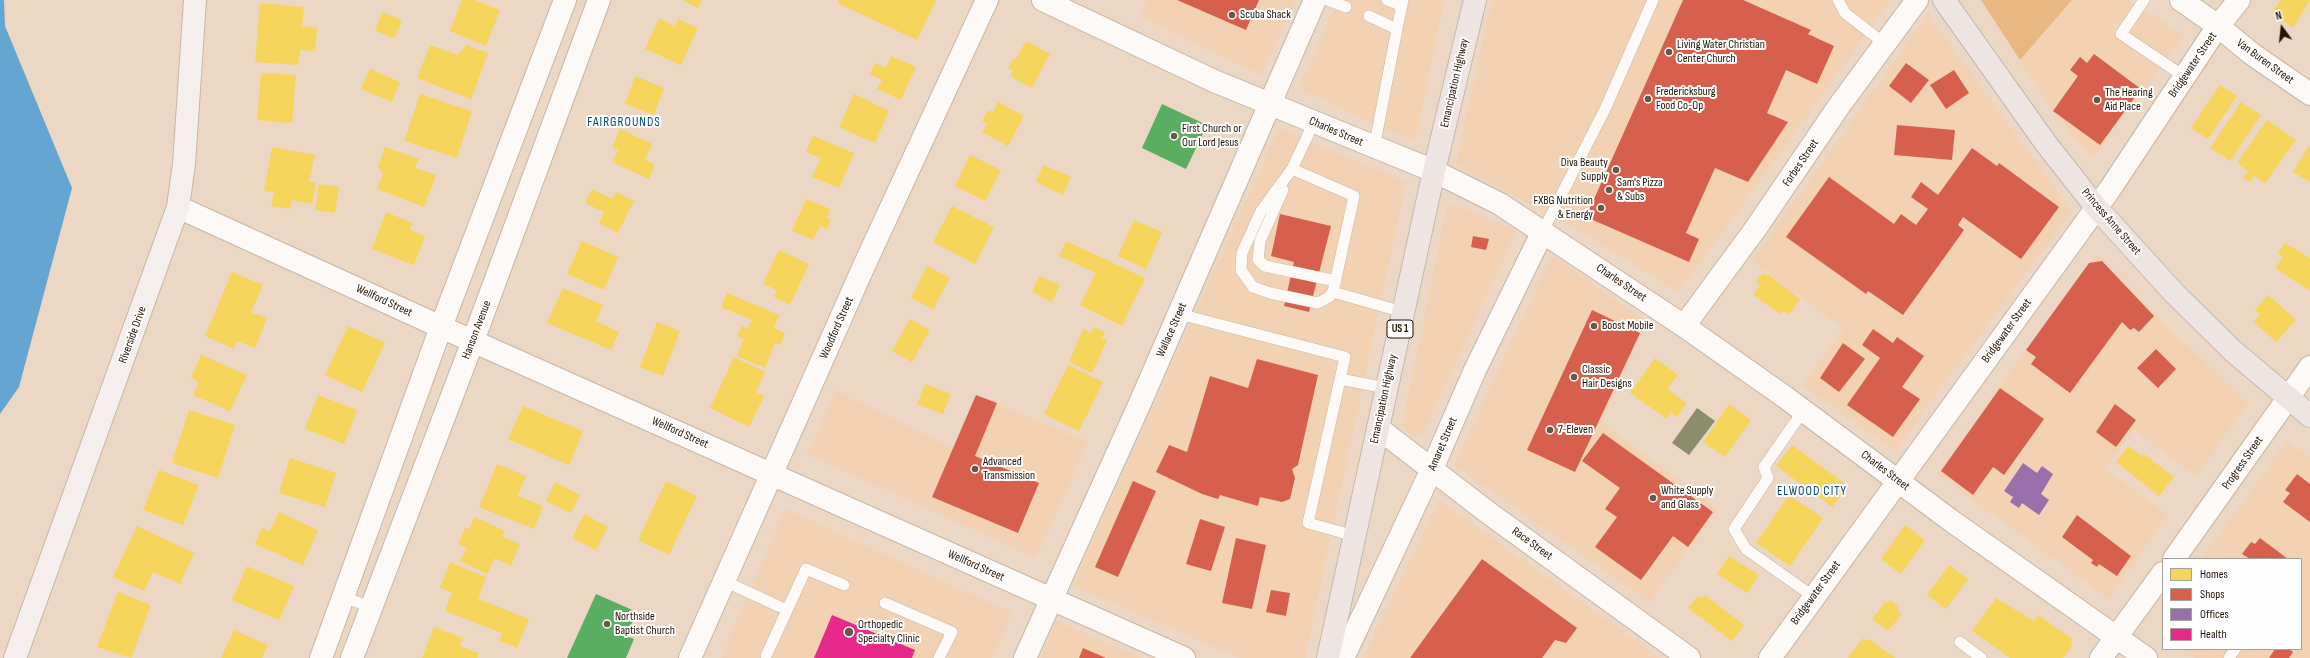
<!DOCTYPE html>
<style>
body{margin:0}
#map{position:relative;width:2310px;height:658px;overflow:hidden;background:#ebd7c3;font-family:"Sofia Sans Condensed",sans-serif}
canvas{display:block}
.legend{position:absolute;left:2162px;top:558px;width:140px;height:92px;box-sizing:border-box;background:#fefefe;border:1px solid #a6a09a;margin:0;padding:5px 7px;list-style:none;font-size:12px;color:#231303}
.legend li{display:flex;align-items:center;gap:8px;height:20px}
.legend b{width:20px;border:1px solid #a6a09a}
.north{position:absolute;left:2262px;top:8px;width:40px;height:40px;-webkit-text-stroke:3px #fefefe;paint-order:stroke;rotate:345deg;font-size:11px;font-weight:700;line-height:16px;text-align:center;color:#231303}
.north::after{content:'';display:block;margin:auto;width:14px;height:18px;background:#231303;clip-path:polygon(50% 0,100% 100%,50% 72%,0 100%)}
</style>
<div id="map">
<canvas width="2310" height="658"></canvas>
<ul class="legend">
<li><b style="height:11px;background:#f6d55c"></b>Homes</li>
<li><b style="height:11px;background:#d6604d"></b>Shops</li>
<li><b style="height:11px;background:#9970ab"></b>Offices</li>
<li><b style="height:11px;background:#e7298a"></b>Health</li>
</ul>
<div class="north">N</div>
</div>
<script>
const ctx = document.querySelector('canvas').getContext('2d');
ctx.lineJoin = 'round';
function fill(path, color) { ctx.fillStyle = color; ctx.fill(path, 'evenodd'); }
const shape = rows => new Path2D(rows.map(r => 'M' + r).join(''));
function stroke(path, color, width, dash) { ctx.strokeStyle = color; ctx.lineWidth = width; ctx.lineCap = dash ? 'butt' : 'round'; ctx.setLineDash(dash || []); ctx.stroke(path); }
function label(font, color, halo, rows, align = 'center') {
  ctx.font = font + ' "Sofia Sans Condensed",sans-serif'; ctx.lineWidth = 4; ctx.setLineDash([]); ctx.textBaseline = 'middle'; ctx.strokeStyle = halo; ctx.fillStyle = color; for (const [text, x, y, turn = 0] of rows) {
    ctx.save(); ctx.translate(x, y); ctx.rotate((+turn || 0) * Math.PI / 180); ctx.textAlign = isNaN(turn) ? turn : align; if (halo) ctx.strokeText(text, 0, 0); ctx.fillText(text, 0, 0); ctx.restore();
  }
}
fill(shape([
 [1148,0,1296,0,1262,75,1140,17],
 [1338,0,1444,0,1415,142,1299,89],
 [1492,0,1891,0,1679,292,1572,226,1456,164],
 [2072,0,2130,0,2184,36,2092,158,2050,108,2020,60],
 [1928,14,2072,211,1895,450,1802,386,1844,329,1752,261],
 [1279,128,1406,182,1305,658,1240,658,1073,586],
 [1448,202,1516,231,1424,432,1413,437,1402,426],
 [1552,256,1647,322,1601,423,1718,509,1649,602,1454,465],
 [2095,256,2101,257,2166,326,2248,403,2196,476,2134,430,2105,468,2167,515,2109,599,1937,473],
 [836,391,953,448,976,395,1088,442,1036,558,807,454],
 [2287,441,2310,458,2310,658,2195,658,2182,649,2301,649,2301,559,2201,559],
 [1439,500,1660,658,1363,658],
 [785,509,1012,613,991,658,721,658],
 [1057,621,1141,658,1041,658]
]), '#f2d2b3');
fill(shape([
 [1981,0,2072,0,2020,60]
]), '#e8b782');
fill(shape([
 [0,0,4,0,5,26,72,188,19,387,0,414]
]), '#65a5d1');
fill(shape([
 [462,0,475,0,500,10,486,46,450,31],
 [682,0,702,0,698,8],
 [839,0,936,0,917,40,837,3],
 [2281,0,2310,0,2293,28,2272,12],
 [260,3,304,7,302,26,317,28,315,51,300,50,298,65,255,62],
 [382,12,402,20,395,38,375,31],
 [659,18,675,26,678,19,698,28,681,65,645,49],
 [1026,41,1050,54,1032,88,1010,76,1013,70,1008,68,1014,58,1016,59],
 [430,45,458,55,467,45,488,53,471,99,417,78],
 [891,56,916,67,901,100,877,89,882,80,870,74,875,63,886,68],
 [370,69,400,82,392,102,361,89],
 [261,73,296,75,292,123,257,120],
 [635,76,664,88,654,115,625,104],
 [2220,85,2237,96,2208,139,2191,128],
 [420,94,472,111,457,158,404,141],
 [854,94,889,111,875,143,839,127],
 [998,102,1024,116,1008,146,982,132,987,124,982,121,988,110,993,112],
 [2241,102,2261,115,2230,161,2210,148],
 [2267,120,2296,140,2265,183,2254,175,2250,182,2243,177,2248,171,2237,163],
 [620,129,652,144,645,160,655,165,649,179,612,162,618,150,612,147],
 [813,136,854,153,839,188,812,177,821,158,806,152],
 [2310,144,2310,182,2293,172],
 [272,147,315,155,309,182,316,183,312,204,292,200,290,209,271,206,274,192,264,191],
 [385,147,419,159,415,168,436,175,424,207,377,189,383,174,378,167],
 [970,155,1001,170,985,201,955,186],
 [1043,165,1071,177,1063,195,1036,182],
 [319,184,339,187,335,213,315,210],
 [592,189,612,199,616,192,634,201,618,233,599,223,604,212,585,203],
 [806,199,830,209,827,218,831,220,827,229,820,226,813,240,792,231],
 [952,206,994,227,975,264,933,242],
 [386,212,413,223,410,230,425,236,414,265,372,249],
 [1134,220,1162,232,1146,269,1118,256],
 [582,241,618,257,604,290,567,274],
 [1066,241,1145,278,1122,326,1080,305,1096,273,1059,256],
 [2285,243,2310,258,2310,291,2275,268,2283,257,2278,253],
 [779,250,809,264,790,305,774,297,777,290,763,284],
 [927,266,950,278,933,309,911,298],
 [232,272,263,285,251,312,267,318,255,348,237,341,234,349,205,336],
 [1763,273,1767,276,1768,274,1800,299,1789,315,1783,311,1780,314,1753,295,1760,285,1756,282],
 [1039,276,1060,285,1052,302,1032,292],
 [563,288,603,305,596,321,619,332,611,350,547,323],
 [727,293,779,315,774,328,785,333,780,345,775,343,765,368,737,356,744,339,737,336,742,326,748,328,752,320,721,307],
 [2268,295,2296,320,2276,342,2254,322,2260,314,2255,310],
 [910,319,930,330,912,362,892,351],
 [657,322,680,331,663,376,640,367],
 [348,326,385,343,362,392,325,375],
 [1094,327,1105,332,1102,338,1107,340,1092,373,1069,362,1083,329,1091,333],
 [201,355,247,375,230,411,193,395,199,382,191,378],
 [734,357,765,372,756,392,764,396,749,427,710,408],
 [1655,358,1678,375,1667,389,1687,403,1677,417,1671,413,1667,419,1630,393],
 [1068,365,1103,382,1079,431,1044,414],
 [925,384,951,394,943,414,917,404],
 [318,395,357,410,344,444,305,429],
 [1729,404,1751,420,1725,457,1703,442],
 [523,406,583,431,569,465,508,439],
 [189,410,235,425,218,478,172,463],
 [1792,445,1848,486,1832,507,1776,466],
 [2128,446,2142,456,2144,454,2174,477,2159,496,2116,462],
 [290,458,336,473,325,507,279,493],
 [497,464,526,476,518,496,543,506,534,529,479,507],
 [159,470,199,485,183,525,143,510],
 [666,481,697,496,669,555,638,540],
 [555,482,580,495,571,513,546,501],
 [1789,495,1823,518,1790,566,1756,543],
 [279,512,318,530,303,565,255,544,262,528,270,531],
 [584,514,608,527,596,550,572,538],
 [475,517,505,531,502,537,520,544,511,566,495,558,488,574,460,561,467,548,458,544,465,528,469,529],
 [1905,525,1925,540,1901,574,1881,559],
 [137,526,194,553,180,584,153,572,144,591,113,577],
 [1729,556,1759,575,1747,593,1717,574],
 [450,562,486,577,478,599,529,619,517,648,499,641,502,633,445,611,452,592,440,588],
 [1949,565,1968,579,1946,609,1927,595],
 [247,566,294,586,279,620,232,600],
 [118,592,151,605,131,658,97,647],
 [1705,595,1744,625,1732,641,1688,608,1698,596,1702,599],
 [1996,598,2034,621,2038,615,2072,639,2071,647,2063,658,2010,658,1972,631],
 [1890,600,1899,607,1897,610,1902,614,1888,631,1872,619,1885,602,1887,603],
 [434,627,463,638,460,646,479,653,477,658,422,658],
 [234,630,268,645,262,658,221,658],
 [1863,638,1867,641,1869,639,1895,658,1848,658]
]), '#f6d55c');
fill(shape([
 [1177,0,1259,0,1246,30],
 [1683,0,1743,0,1811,30,1808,34,1834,46,1817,84,1786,70,1767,113,1788,122,1748,182,1715,168,1686,233,1699,239,1689,262,1586,217],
 [2094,54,2141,89,2100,145,2053,111,2078,76,2070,70,2080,57,2087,63],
 [1906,63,1929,80,1911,103,1889,86],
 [1954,70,1969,93,1946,109,1930,85],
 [1897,125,1955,130,1952,160,1894,155],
 [1972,148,1997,166,1999,163,2059,207,2021,259,1963,217,1958,225,1964,230,1903,315,1868,291,1866,294,1786,237,1829,177,1894,224,1901,214,1916,225,1928,209,1911,197,1921,182,1938,195],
 [1280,214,1331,226,1309,312,1284,306,1294,262,1271,256],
 [1473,236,1489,239,1486,250,1471,247],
 [2102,261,2154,316,2139,332,2134,328,2130,330,2122,322,2070,393,2031,364,2036,357,2026,350,2089,263],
 [1592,310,1640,333,1575,472,1527,450],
 [1873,329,1893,343,1897,337,1924,356,1902,387,1920,399,1893,437,1847,405,1880,358,1862,345],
 [1843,343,1865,359,1839,392,1820,378],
 [2156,349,2176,369,2158,388,2137,368],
 [1257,359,1318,375,1298,465,1292,469,1295,478,1290,499,1282,502,1260,497,1258,506,1220,495,1218,499,1202,494,1156,472,1169,445,1187,452,1210,376,1248,388],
 [2000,388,2044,419,2004,475,1993,467,1973,495,1941,471],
 [976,395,997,403,975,456,1039,483,1018,533,932,497],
 [2115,404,2136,420,2116,447,2096,432],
 [1603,433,1713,512,1688,547,1673,536,1641,580,1595,547,1617,517,1605,509,1620,488,1582,461],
 [2297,474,2310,484,2310,522,2283,502,2290,493,2285,490],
 [1133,481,1156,491,1118,577,1095,567],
 [2077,515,2131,556,2117,576,2099,564,2097,567,2091,563,2093,560,2062,537],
 [1200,519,1225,527,1211,571,1186,564],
 [1236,538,1266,545,1252,609,1222,603],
 [2260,538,2288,559,2250,559,2242,554,2251,542,2255,544],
 [1482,559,1577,628,1566,643,1555,640,1542,658,1410,658],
 [1271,590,1290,593,1286,616,1266,612],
 [1083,648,1106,658,1079,658],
 [2275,649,2289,649,2293,652,2289,658,2269,658]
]), '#d6604d');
fill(shape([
 [2023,463,2037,473,2042,466,2053,474,2041,494,2049,500,2039,515,2022,503,2019,508,2010,502,2013,497,2004,491]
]), '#9970ab');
fill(shape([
 [832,615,915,650,912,658,814,658]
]), '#e7298a');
fill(shape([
 [1162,104,1207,125,1186,169,1142,148],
 [596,594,637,612,626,636,634,639,626,658,567,658]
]), '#5aae61');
fill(shape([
 [1697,408,1715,421,1689,455,1672,443]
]), '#8c8c6e');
const lane = shape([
 [1328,0,1346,7],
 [1387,0,1402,6],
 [1838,0,1845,13,1885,44],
 [2144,0,2121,34,2185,77],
 [1369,16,1397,29,1374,148],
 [1397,29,1403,0],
 [1314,122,1292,169,1354,196,1333,292,1403,312],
 [1292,169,1261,211,1242,253,1241,270,1253,287,1270,293,1318,303,1329,297,1333,292],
 [1283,190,1260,241,1258,260,1265,266,1336,281],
 [1543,231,1606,107,1653,0],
 [1179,314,1345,357,1308,523,1355,536],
 [1340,379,1386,388],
 [1803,411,1764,467,1768,478,1734,529,1746,549,1814,597],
 [724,581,787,610],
 [343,597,371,607],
 [885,603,952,632,939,658],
 [1960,642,1981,658],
 [766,656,806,569,844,585],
 [2229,658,2235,649]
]);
const street = shape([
 [1043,0,1214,81,1434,171,1500,204,1684,326,1785,397,1953,522,2146,658],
 [2181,0,2218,26,2252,54,2310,94],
 [178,207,441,327,1184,658],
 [1684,326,1756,228,1839,106,1917,0],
 [1378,428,1490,514,1689,658],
 [2174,559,2310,367],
 [321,658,441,327,565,0],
 [352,658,473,341,599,0],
 [690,658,863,268,987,0],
 [1025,658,1140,403,1315,0],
 [1343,658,1432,469,1475,370,1543,231],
 [1770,658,2110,189,2218,26,2239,0],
 [2101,658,2163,573]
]);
const secondary = shape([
 [15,658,178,207,184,164,195,0]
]);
const primary = shape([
 [1944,0,2047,145,2096,207,2174,293,2233,351,2310,416],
 [1328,658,1434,171,1475,0]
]);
stroke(lane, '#c7b6a5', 12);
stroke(street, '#c7b6a5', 24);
stroke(secondary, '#c7b6a5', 24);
stroke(primary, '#c3b9ae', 24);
stroke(lane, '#fcf9f6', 11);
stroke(street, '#fcf9f6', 22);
stroke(secondary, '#f4efed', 22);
stroke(primary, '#eee5e3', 22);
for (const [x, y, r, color] of [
 [1232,15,4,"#695846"],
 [1669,52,4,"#695846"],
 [1648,99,4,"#695846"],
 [2097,100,4,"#695846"],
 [1174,136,4,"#695846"],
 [1616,170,4,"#695846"],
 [1609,190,4,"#695846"],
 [1601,208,4,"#695846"],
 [1594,326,4,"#695846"],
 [1574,377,4,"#695846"],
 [1550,430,4,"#695846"],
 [975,469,4,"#695846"],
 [1653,498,4,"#695846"],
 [607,624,4,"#695846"],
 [849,632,5,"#695846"]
]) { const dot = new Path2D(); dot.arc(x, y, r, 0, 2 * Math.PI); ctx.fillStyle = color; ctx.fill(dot); stroke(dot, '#fefefe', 1.5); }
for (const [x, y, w] of [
 [1400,329,26]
]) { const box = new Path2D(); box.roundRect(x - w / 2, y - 9, w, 18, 3); ctx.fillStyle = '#fefefe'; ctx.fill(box); stroke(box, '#231303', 1); }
label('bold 11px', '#231303', null, [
 ["US 1",1400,329]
]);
label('12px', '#231303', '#fefefe', [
 ["Scuba Shack",1240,15],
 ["Living Water Christian",1677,45],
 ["Center Church",1677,59],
 ["Fredericksburg",1656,92],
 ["Food Co-Op",1656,106],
 ["The Hearing",2105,93],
 ["Aid Place",2105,107],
 ["First Church or",1182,129],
 ["Our Lord Jesus",1182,143],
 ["Diva Beauty",1608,163,"right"],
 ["Supply",1608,177,"right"],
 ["Sam's Pizza",1617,183],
 ["& Subs",1617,197],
 ["FXBG Nutrition",1593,201,"right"],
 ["& Energy",1593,215,"right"],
 ["Boost Mobile",1602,326],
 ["Classic",1582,370],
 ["Hair Designs",1582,384],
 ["7-Eleven",1558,430],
 ["Advanced",983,462],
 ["Transmission",983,476],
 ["White Supply",1661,491],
 ["and Glass",1661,505],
 ["Northside",615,617],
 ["Baptist Church",615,631],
 ["Orthopedic",858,625],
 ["Specialty Clinic",858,639]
], 'left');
label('12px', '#231303', '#fefefe', [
 ["Van Buren Street",2265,62,36],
 ["Bridgewater Street",2193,65,-56],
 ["Emancipation Highway",1455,83,-77],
 ["Charles Street",1336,132,23],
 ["Forbes Street",1801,163,-56],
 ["Princess Anne Street",2111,222,49],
 ["Charles Street",1621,283,34],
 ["Wellford Street",384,301,25],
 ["Woodford Street",837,328,-66],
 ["Hanson Avenue",477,330,-69],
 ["Wallace Street",1172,330,-66],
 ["Bridgewater Street",2007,331,-54],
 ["Riverside Drive",133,335,-70],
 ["Emancipation Highway",1384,399,-78],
 ["Wellford Street",680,433,24],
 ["Amaret Street",1443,444,-67],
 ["Progress Street",2243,463,-55],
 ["Charles Street",1885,471,37],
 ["Race Street",1532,544,36],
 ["Wellford Street",976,566,24],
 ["Bridgewater Street",1816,593,-54]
]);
ctx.letterSpacing = '1px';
label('13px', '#004977', '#fefefe', [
 ["FAIRGROUNDS",624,123],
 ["ELWOOD CITY",1812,492]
]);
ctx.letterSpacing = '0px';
</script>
